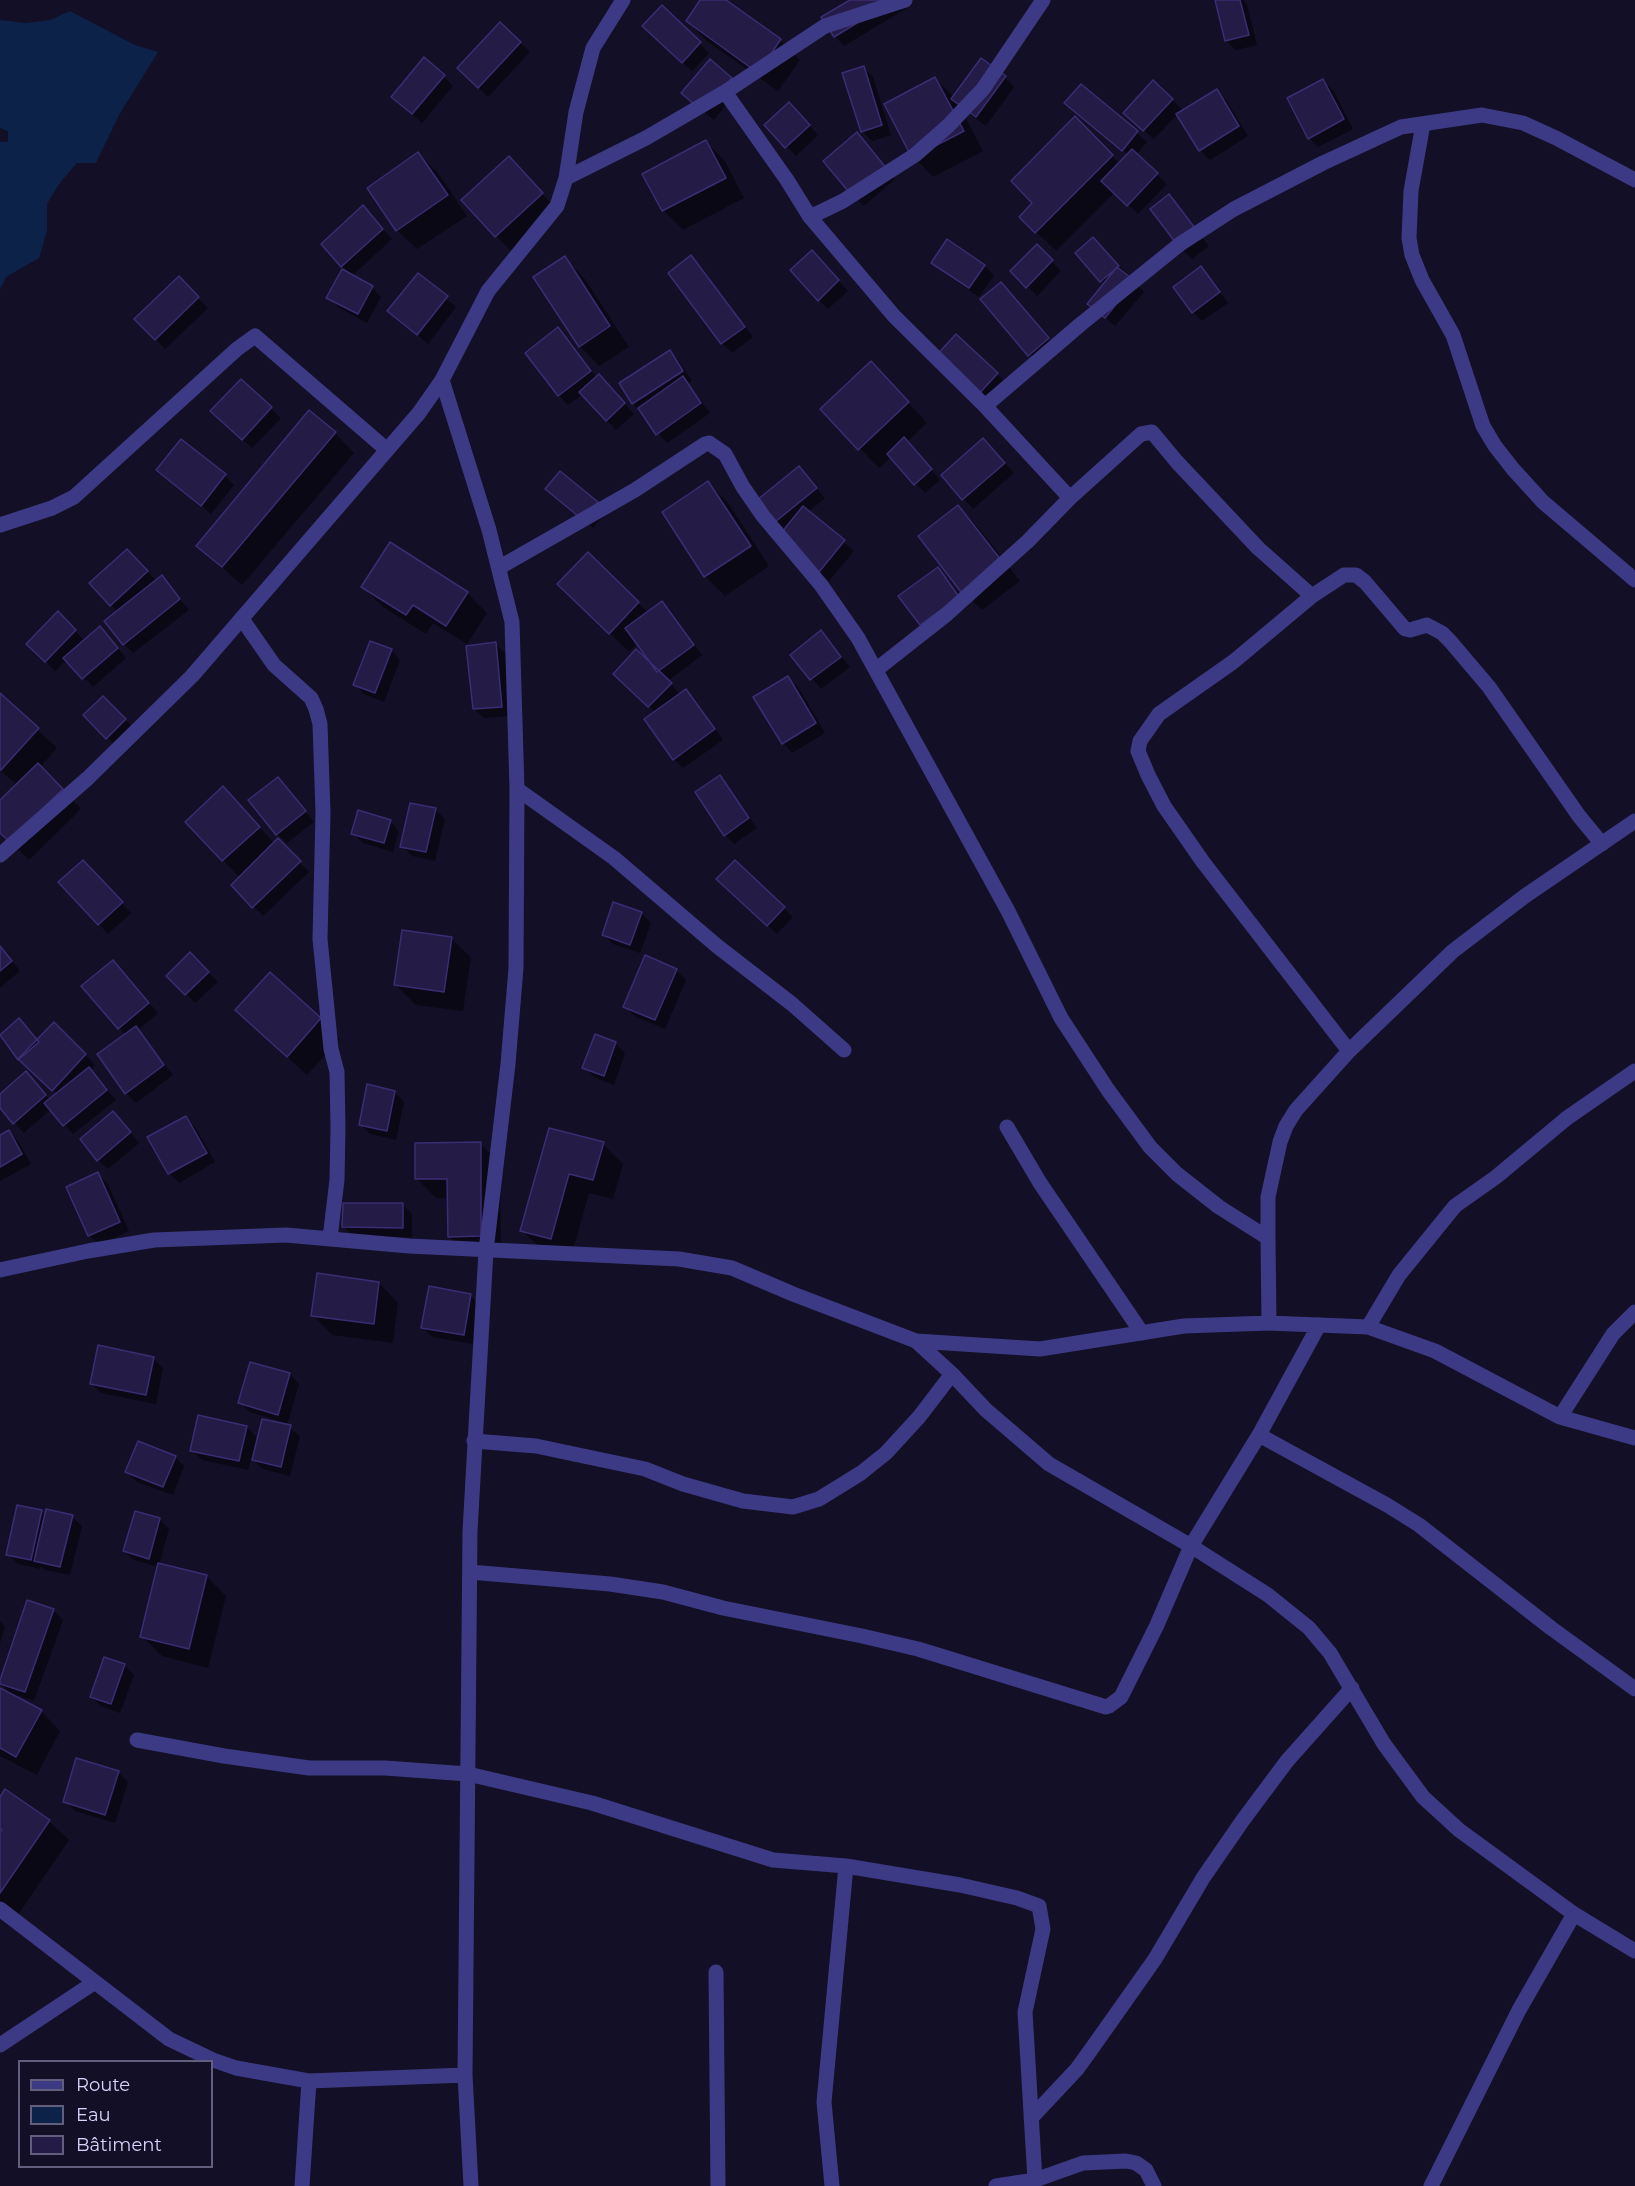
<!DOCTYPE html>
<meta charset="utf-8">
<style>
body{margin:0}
#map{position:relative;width:1635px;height:2186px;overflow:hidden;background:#130f26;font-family:Montserrat,sans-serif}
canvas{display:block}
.legend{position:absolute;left:18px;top:2060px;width:195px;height:108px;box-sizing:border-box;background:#130f26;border:2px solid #625e7d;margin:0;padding:8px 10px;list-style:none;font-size:18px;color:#d9d4ff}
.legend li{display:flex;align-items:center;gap:12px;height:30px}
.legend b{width:30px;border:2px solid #625e7d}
</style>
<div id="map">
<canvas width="1635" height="2186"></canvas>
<ul class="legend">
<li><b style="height:8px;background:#3d3a85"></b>Route</li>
<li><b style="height:16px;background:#0c2248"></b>Eau</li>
<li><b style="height:16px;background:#241b47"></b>Bâtiment</li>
</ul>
</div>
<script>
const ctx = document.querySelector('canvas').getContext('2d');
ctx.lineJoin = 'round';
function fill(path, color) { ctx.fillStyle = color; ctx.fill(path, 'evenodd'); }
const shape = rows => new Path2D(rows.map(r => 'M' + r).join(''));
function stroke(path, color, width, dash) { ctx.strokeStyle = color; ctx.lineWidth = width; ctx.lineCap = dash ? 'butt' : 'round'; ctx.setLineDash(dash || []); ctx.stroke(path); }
fill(shape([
 [70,11,135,45,158,52,119,115,96,163,77,163,59,184,47,204,47,231,39,258,6,277,0,290,0,142,8,142,8,131,0,128,0,20,26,23,50,20]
]), '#0c2248');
fill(shape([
 [702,0,723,0,780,40,800,60,778,91,707,41,688,21],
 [853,0,902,0,907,8,844,46,835,36],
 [1216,0,1243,0,1247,4,1257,45,1236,50,1226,41],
 [662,7,709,53,692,71,654,36],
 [500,24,530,52,488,97,459,68],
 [863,67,873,77,891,135,872,141,862,131],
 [443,76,453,86,422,123,403,106],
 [1005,77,1014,87,986,126,959,106,983,151,933,177,914,157,935,79,954,97],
 [1323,81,1333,90,1353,129,1318,147,1309,138],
 [1153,82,1184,111,1216,91,1226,100,1248,136,1210,160,1200,150,1178,114,1154,139,1134,122],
 [1081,86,1147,142,1136,155,1167,184,1138,214,1115,192,1056,251,1021,217,1035,203,1075,118,1120,164,1128,155,1066,103],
 [740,88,714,120,692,103],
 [798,113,818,135,796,156,766,125],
 [705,141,725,161,744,198,683,230,663,210],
 [866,144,895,179,864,206,855,196],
 [418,154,438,173,467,216,417,249,397,230],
 [509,158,561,214,516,255,496,236],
 [1169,196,1209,246,1192,259,1183,250],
 [372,217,392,239,352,276,323,244],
 [1037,246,1061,271,1037,296,1012,271],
 [1103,248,1144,292,1115,326,1099,313,1105,284,1077,253],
 [691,257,701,267,753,337,732,353,722,343,670,273],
 [565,258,584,278,629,347,599,366,580,346],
 [821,262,848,291,828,309,819,300],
 [933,263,984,266,994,275,979,297,943,272],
 [1201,268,1228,303,1202,321,1193,312],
 [418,275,456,307,428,344,389,311],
 [179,278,208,308,165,349,136,319],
 [372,287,381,297,367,323,338,307,328,297],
 [1010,294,1057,349,1039,364,982,300],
 [558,329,568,339,597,378,608,385,634,414,616,430,583,394,568,405,559,395],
 [956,336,1007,384,987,406],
 [670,351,679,361,692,381,688,383,710,413,667,443,633,403],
 [241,381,281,418,252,448,222,421],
 [890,383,927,423,907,442,940,480,925,493,891,457,879,468,822,409],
 [335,433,354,453,242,585,198,546],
 [993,450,1014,473,973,509,943,475],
 [158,470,225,476,234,485,211,514],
 [808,478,825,498,808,512,854,551,829,581,789,547,785,530,776,521],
 [708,483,728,503,769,566,725,596,705,576],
 [547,489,606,513,593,528],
 [958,507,978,527,1020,581,982,610,962,591],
 [588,554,648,613,661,603,671,612,702,655,668,681,681,695,686,691,696,701,723,740,683,768,674,759,656,713,615,674,653,666,638,643,629,652,579,603],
 [137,560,156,581,162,577,189,610,133,653,124,644,118,612,91,583],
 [938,569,947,579,967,607,930,634,921,624],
 [363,587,467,593,487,613,467,644,433,623,426,634,383,607],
 [58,614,85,641,109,638,126,658,93,687,67,659,55,671,28,644],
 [821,632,850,667,821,689,792,655],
 [495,644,505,653,511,716,484,718,474,709],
 [391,650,400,660,384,702,364,694,354,684],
 [788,678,798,687,825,733,792,753,783,743],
 [0,695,57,748,40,767,81,809,29,860,0,831,0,802,17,785,0,770],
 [103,698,135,729,117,747,86,716],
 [720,777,729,787,757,828,734,844,725,835],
 [278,779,314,822,287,843,277,834],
 [223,788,275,844,278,841,309,872,263,916,233,885,240,878,223,860],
 [435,809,445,819,435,861,412,856,402,846],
 [390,821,399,831,393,852,363,843,353,833],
 [92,871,131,913,108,934,99,924],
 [728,888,784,908,793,917,777,934],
 [641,913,651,923,640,953,613,944,604,935],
 [451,938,471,958,463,1011,416,1005,396,985],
 [0,946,20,971,0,988],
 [190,954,218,982,195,1003,169,976],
 [113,962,158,1013,138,1030,173,1075,136,1103,126,1093,126,1035,119,1028],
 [676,970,686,980,665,1029,634,1016,625,1006],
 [320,1019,340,1039,307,1075,257,1029],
 [54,1024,95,1065,90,1070,116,1100,73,1134,51,1109,24,1133,0,1106,0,1096,35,1083,50,1100,57,1094,30,1070,38,1041],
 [596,1036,616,1044,625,1053,614,1085,594,1077,584,1067],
 [394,1092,404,1102,396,1140,370,1134,360,1124],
 [185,1118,195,1127,215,1162,179,1183,169,1173],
 [123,1123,139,1143,108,1169,98,1160],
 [550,1130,603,1144,623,1164,613,1199,589,1193,571,1258,542,1250,522,1230],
 [9,1132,18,1141,31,1164,0,1181,0,1137],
 [480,1144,500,1163,501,1255,469,1256,449,1236,449,1198,436,1198,417,1179],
 [98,1174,108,1184,129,1231,99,1245,89,1235],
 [403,1205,412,1214,412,1237,353,1236,343,1226],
 [379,1283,398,1303,393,1343,332,1335,313,1315],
 [470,1295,479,1305,473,1344,432,1337,423,1328],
 [153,1358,163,1368,156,1404,101,1393,91,1383],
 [290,1374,299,1384,287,1426,300,1436,290,1476,263,1469,251,1458,248,1470,202,1460,192,1450,247,1427,258,1439,282,1425,283,1422,250,1412,240,1403],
 [175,1457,184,1466,173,1495,137,1482,127,1472],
 [41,1511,46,1516,72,1517,82,1526,70,1575,45,1570,41,1566,40,1569,18,1564,8,1554],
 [159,1519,169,1529,159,1565,206,1576,226,1596,208,1668,162,1656,142,1636,159,1567,134,1560,124,1551],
 [53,1610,63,1620,34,1701,10,1693,0,1683],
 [0,1621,5,1626,0,1643],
 [124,1665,134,1675,120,1713,101,1706,91,1697],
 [0,1689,41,1711,60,1731,37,1775,0,1756],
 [118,1772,128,1782,115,1823,75,1811,65,1801],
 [0,1799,49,1821,69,1840,13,1922,0,1914]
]), '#0007');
const building = shape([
 [700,0,726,0,781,39,758,73,686,21,700,0],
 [850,0,895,0,834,37,821,17,850,0],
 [1215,0,1240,0,1249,35,1225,41,1215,0],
 [662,5,701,42,682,63,642,26,662,5],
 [500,22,521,42,478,88,457,68,500,22],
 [424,57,445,75,412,114,391,97,424,57],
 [981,58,1006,76,976,117,951,99,981,58],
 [710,59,732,78,703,112,681,93,710,59],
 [864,66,882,125,861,132,842,73,864,66],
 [935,77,964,131,912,158,884,104,935,77],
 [1323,79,1344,119,1308,139,1287,98,1323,79],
 [1153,80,1173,99,1143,131,1123,113,1153,80],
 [1081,84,1138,131,1122,151,1064,103,1081,84],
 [1217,89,1239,126,1199,151,1176,114,1217,89],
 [789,102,810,125,785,148,764,125,789,102],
 [1075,116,1113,155,1035,233,1019,217,1032,203,1011,181,1075,116],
 [857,132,887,169,853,197,823,161,857,132],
 [706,140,726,178,662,211,642,174,706,140],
 [1132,149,1158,173,1127,206,1101,181,1132,149],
 [418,152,448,195,396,231,367,188,418,152],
 [509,156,543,193,495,237,461,200,509,156],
 [1169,194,1201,236,1182,251,1150,209,1169,194],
 [363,205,383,229,341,267,321,244,363,205],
 [1093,237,1119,266,1100,282,1075,253,1093,237],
 [947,239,985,265,969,288,931,263,947,239],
 [1037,244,1053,260,1026,288,1010,271,1037,244],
 [812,250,839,280,818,301,790,270,812,250],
 [691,255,745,327,721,344,668,273,691,255],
 [565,256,610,326,579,347,533,277,565,256],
 [1201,266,1220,292,1192,313,1173,287,1201,266],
 [1117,267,1135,281,1105,318,1087,304,1117,267],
 [342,269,373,286,358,314,326,298,342,269],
 [418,273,448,296,417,335,387,311,418,273],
 [179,276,199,297,155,340,134,319,179,276],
 [1001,282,1049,338,1028,356,980,299,1001,282],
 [558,327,591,371,558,396,525,353,558,327],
 [956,334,998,373,976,397,934,358,956,334],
 [670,350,683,371,632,404,619,383,670,350],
 [871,361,909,402,858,450,820,409,871,361],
 [599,374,625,403,606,421,579,392,599,374],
 [683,376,701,403,656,435,638,408,683,376],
 [241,379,272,407,242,440,210,411,241,379],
 [309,410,336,432,222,567,196,546,309,410],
 [904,437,932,469,914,485,887,454,904,437],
 [983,438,1005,463,962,500,941,475,983,438],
 [181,439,226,474,201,506,156,470,181,439],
 [799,466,817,488,775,522,757,500,799,466],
 [560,471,598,502,583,520,545,489,560,471],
 [708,481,751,546,704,577,662,512,708,481],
 [958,505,1001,560,961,592,918,536,958,505],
 [803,506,845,540,819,572,777,538,803,506],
 [390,542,468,592,446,626,413,605,406,615,361,587,390,542],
 [127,549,148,571,110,606,89,583,127,549],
 [588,552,639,602,609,634,557,584,588,552],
 [938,567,959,597,920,625,898,596,938,567],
 [162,575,180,599,123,645,104,621,162,575],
 [662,601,694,645,657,672,625,628,662,601],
 [58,611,76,630,45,662,26,644,58,611],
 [100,626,118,648,82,679,63,658,100,626],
 [821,630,841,657,810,680,790,655,821,630],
 [370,641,392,649,375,693,353,685,370,641],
 [496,642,502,707,473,709,466,646,496,642],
 [636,649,672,683,648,707,613,674,636,649],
 [788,676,816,723,782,744,753,697,788,676],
 [686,689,715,729,673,760,644,719,686,689],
 [0,693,39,728,1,770,0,770,0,693],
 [103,696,126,719,106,739,83,715,103,696],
 [38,763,63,789,9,841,0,833,0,800,38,763],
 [720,775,749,818,724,836,695,792,720,775],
 [278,777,306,811,276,835,248,800,278,777],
 [223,786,260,827,222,861,185,822,223,786],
 [410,803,436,808,426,852,400,847,410,803],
 [358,810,391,820,384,843,351,834,358,810],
 [278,838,301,861,252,908,231,885,278,838],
 [83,860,123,902,98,925,58,882,83,860],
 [735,860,785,907,767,926,716,879,735,860],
 [613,902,642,912,630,945,602,935,613,902],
 [402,930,452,937,444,992,394,985,402,930],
 [0,946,12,961,0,971,0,946],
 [190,952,209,972,185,995,166,976,190,952],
 [645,955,677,969,655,1020,623,1007,645,955],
 [113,960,149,1003,118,1029,81,986,113,960],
 [270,972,321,1018,287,1057,235,1010,270,972],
 [19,1018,39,1042,18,1060,0,1035,19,1018],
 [54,1022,86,1054,52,1091,18,1059,54,1022],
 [136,1026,164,1065,125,1094,97,1054,136,1026],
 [595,1034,616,1042,604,1076,582,1068,595,1034],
 [89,1067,107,1090,63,1126,44,1103,89,1067],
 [26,1071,46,1095,13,1124,0,1108,0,1094,26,1071],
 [367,1084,395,1091,387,1131,359,1125,367,1084],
 [113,1111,131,1132,97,1161,80,1139,113,1111],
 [186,1116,207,1153,168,1174,147,1137,186,1116],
 [549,1128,604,1142,593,1180,569,1174,551,1239,520,1231,549,1128],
 [9,1130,22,1154,0,1167,0,1135,9,1130],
 [481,1142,481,1236,448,1237,447,1179,415,1179,415,1143,481,1142],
 [98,1172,120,1222,88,1236,66,1187,98,1172],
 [343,1203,403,1203,403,1228,342,1227,343,1203],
 [317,1273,379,1282,374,1324,311,1316,317,1273],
 [429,1286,471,1294,464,1335,421,1328,429,1286],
 [98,1345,154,1357,146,1395,90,1384,98,1345],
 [250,1362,290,1373,278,1415,238,1403,250,1362],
 [198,1415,247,1426,239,1461,190,1451,198,1415],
 [262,1419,291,1425,281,1467,252,1460,262,1419],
 [138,1441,176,1456,163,1487,125,1472,138,1441],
 [17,1505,42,1510,31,1560,6,1555,17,1505],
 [46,1509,73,1515,60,1567,34,1561,46,1509],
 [135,1511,160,1518,149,1559,123,1551,135,1511],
 [158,1563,207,1575,189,1649,140,1637,158,1563],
 [27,1600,54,1609,25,1692,0,1684,0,1680,27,1600],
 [104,1657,125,1664,111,1704,90,1697,104,1657],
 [0,1688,42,1710,16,1757,0,1748,0,1688],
 [76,1758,119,1771,105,1815,63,1802,76,1758],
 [5,1789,50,1820,0,1893,0,1832,2,1830,0,1829,0,1797,5,1789]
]);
fill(building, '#241b47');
stroke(building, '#3b2d73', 1.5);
stroke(shape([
 [0,525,52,508,74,497,237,349,255,336,387,450]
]), '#3d3a85', 15);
stroke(shape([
 [725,92,787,180,810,217,894,316,985,406,1070,498,1028,541,947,614,877,669],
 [1423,124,1411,191,1409,238,1412,255,1422,280,1453,335,1483,426,1495,446,1513,469,1543,502,1635,580],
 [566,178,646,138,725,92,825,26,905,0],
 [810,217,843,201,915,155,948,126,983,89,1043,0],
 [442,380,489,530,512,622,517,789,516,968,508,1064,486,1251,470,1531,465,2075,471,2186],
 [985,406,1081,324,1180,244,1234,209,1323,163,1401,127,1482,115,1523,123,1556,138,1635,180],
 [1070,498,1141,434,1152,432,1177,462,1258,548,1312,596],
 [500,567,635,490,705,444,709,443,725,454,743,487,763,516,821,585,858,638,1008,911,1061,1018,1108,1090,1150,1147,1177,1174,1219,1207,1268,1238,1269,1323],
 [242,619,274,665,311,698,316,709,320,724,323,813,320,939,331,1049,337,1072,338,1128,337,1180,330,1238],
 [517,789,614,858,717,946,792,1004,844,1050],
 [0,855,88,778,192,676,419,413,442,380,488,291,557,206,566,178,576,112,593,48,623,0],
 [1349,1051,1203,862,1164,806,1148,775,1138,751,1140,741,1159,714,1233,662,1312,596,1344,575,1356,575,1365,582,1405,629,1410,630,1427,625,1442,633,1450,641,1489,687,1579,816,1602,844],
 [1007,1127,1040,1183,1142,1333],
 [1268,1238,1268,1197,1280,1142,1286,1126,1296,1110,1349,1051,1453,951,1525,896,1635,821],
 [0,1270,88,1251,154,1240,286,1235,409,1246,679,1259,732,1268,793,1294,916,1341,1040,1349,1184,1326,1269,1323,1368,1327,1435,1351,1560,1417,1635,1438],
 [1368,1327,1399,1275,1455,1206,1496,1177,1567,1118,1635,1071],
 [916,1341,952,1374,986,1410,1049,1464,1191,1546,1268,1595,1309,1628,1330,1653,1384,1744,1423,1797,1459,1830,1574,1914,1635,1951],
 [1560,1417,1613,1334,1635,1312],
 [1259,1435,1387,1505,1419,1525,1551,1628,1635,1689],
 [474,1441,536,1446,645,1469,683,1484,743,1501,793,1507,819,1499,861,1473,886,1453,919,1417,952,1374],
 [470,1572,610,1584,663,1592,723,1608,862,1636,918,1649,1106,1707,1109,1706,1121,1697,1157,1625,1191,1546,1259,1435,1319,1325],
 [137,1740,224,1756,309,1768,385,1768,468,1774,592,1803,773,1860,846,1866,960,1885,1017,1898,1039,1906,1043,1929,1025,2012,1035,2180,996,2186],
 [0,1909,169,2039,213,2060,236,2068,309,2081,465,2075],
 [716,1972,718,2186],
 [0,2045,95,1982],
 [1031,2118,1077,2069,1090,2051,1155,1959,1203,1878,1243,1820,1287,1761,1352,1688],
 [1035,2180,1083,2163,1126,2161,1136,2163,1146,2170,1154,2186],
 [302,2186,309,2081],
 [832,2186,824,2102,846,1866],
 [1431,2186,1519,2010,1574,1914]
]), '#3d3a85', 15);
</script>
